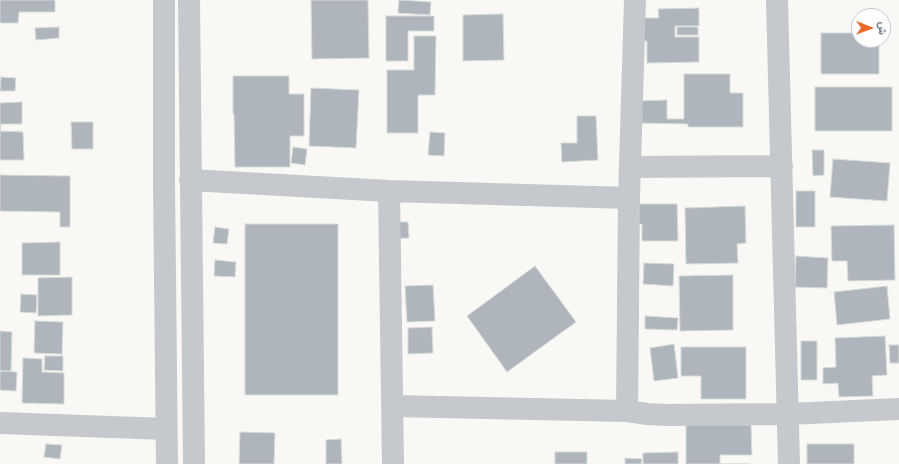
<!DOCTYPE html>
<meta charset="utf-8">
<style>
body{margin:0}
#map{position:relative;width:899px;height:464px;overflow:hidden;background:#f8f8f5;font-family:Overpass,Vazirmatn,sans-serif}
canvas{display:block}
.north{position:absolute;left:851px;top:8px;width:40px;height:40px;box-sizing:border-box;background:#fff;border:1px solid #c2c8cf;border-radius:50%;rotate:91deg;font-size:11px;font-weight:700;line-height:16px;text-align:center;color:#667587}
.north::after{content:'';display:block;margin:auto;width:14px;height:18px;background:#e66927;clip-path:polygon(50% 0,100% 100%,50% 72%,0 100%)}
</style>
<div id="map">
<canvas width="899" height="464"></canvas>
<div class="north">ش</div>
</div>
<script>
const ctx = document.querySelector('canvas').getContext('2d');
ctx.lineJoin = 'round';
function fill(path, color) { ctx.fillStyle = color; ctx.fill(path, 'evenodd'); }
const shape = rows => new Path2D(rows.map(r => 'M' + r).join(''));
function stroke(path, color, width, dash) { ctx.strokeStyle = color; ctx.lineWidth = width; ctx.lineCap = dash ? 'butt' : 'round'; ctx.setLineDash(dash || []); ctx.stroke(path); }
const building = shape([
 [0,0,55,0,55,12,19,12,18,23,0,23,0,0],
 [311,0,368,0,369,58,312,59,311,0],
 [399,0,431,2,430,15,398,13,399,0],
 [699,8,699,26,675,26,675,37,699,37,699,62,647,63,647,41,643,41,643,18,659,18,658,9,699,8],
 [503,14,504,60,463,61,463,15,503,14],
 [386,16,434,16,434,31,408,31,408,61,386,61,386,16],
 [59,27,59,38,36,40,35,28,59,27],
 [677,27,698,27,698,35,677,35,677,27],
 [821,33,859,33,859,40,879,40,879,74,821,74,821,33],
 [414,36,436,36,435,95,418,95,418,133,387,133,387,70,414,70,414,36],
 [684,74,730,74,730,93,743,93,743,127,688,127,688,124,640,123,640,101,667,100,667,119,684,119,684,74],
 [233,76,289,76,289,94,304,94,304,136,290,136,290,167,235,167,234,114,233,114,233,76],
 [1,77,16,78,15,91,0,91,1,77],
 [815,87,892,87,892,131,815,131,815,87],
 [311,88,359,90,356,148,309,146,311,88],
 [22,102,22,124,1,124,0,131,23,132,24,160,0,160,0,103,22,102],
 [577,116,596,116,598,160,562,162,561,143,577,143,577,116],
 [71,122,93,122,93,149,72,149,71,122],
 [430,132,445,133,444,156,428,155,430,132],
 [293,147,307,149,305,165,291,163,293,147],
 [812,150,824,150,824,175,813,176,812,150],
 [833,159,890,163,887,201,830,197,833,159],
 [0,175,70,176,70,227,60,227,60,212,0,211,0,175],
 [796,191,815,191,815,227,796,227,796,191],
 [638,204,677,204,678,241,642,241,642,224,620,225,638,204],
 [745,206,746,243,737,244,738,263,686,264,685,208,745,206],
 [388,222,408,222,409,238,388,239,388,222],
 [245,224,338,224,338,395,245,395,245,224],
 [894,225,895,280,848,281,847,261,832,261,831,226,894,225],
 [215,227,229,229,227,244,213,243,215,227],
 [60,242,60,275,22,275,22,243,60,242],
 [796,256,828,258,827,288,795,287,796,256],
 [215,260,236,262,235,277,214,276,215,260],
 [644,263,674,264,673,286,643,284,644,263],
 [535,266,576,322,507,372,467,316,535,266],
 [733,275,733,330,680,331,679,276,733,275],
 [72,277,72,315,38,316,38,278,72,277],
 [433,285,435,321,407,322,405,286,433,285],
 [887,286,890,319,837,325,834,292,887,286],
 [21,294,37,295,36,313,20,312,21,294],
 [645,316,678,318,677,330,645,329,645,316],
 [35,321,63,322,62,354,34,353,35,321],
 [432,327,433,353,408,354,408,328,432,327],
 [0,331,12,332,11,371,0,371,0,331],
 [885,336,887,375,872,376,873,396,839,397,838,383,823,384,823,368,836,367,835,338,885,336],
 [801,341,817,341,817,380,801,380,801,341],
 [674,344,678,378,654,381,650,348,674,344],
 [889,345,899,345,899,363,890,363,889,345],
 [681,347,746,347,746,399,701,399,701,376,681,376,681,347],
 [45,356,63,356,63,371,44,370,45,356],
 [23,358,42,359,42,372,64,373,64,404,22,403,23,358],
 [0,371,17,372,16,391,0,390,0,371],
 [686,425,751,425,752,455,720,455,720,464,750,464,686,464,686,425],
 [240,432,275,433,274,464,239,464,240,432],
 [341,439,342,464,326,464,326,440,341,439],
 [46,444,62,445,60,459,44,457,46,444],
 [807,444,854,444,854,464,807,464,807,444],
 [555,452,587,452,587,464,555,464,555,452],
 [678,452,678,464,643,464,643,453,678,452],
 [625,458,642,459,641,464,625,464,625,458]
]);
fill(building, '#aeb5bc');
stroke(building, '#d9dad7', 1);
stroke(shape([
 [777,0,789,464],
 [631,167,782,166],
 [190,180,389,191,629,198],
 [389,191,393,464],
 [392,406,627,411,647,414,667,415,788,414,899,409],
 [627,411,629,198,635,0],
 [0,423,166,429]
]), '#c5c8cc', 22);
stroke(shape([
 [164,0,164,183,167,464],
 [189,0,194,464]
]), '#c5c8cc', 22);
</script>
